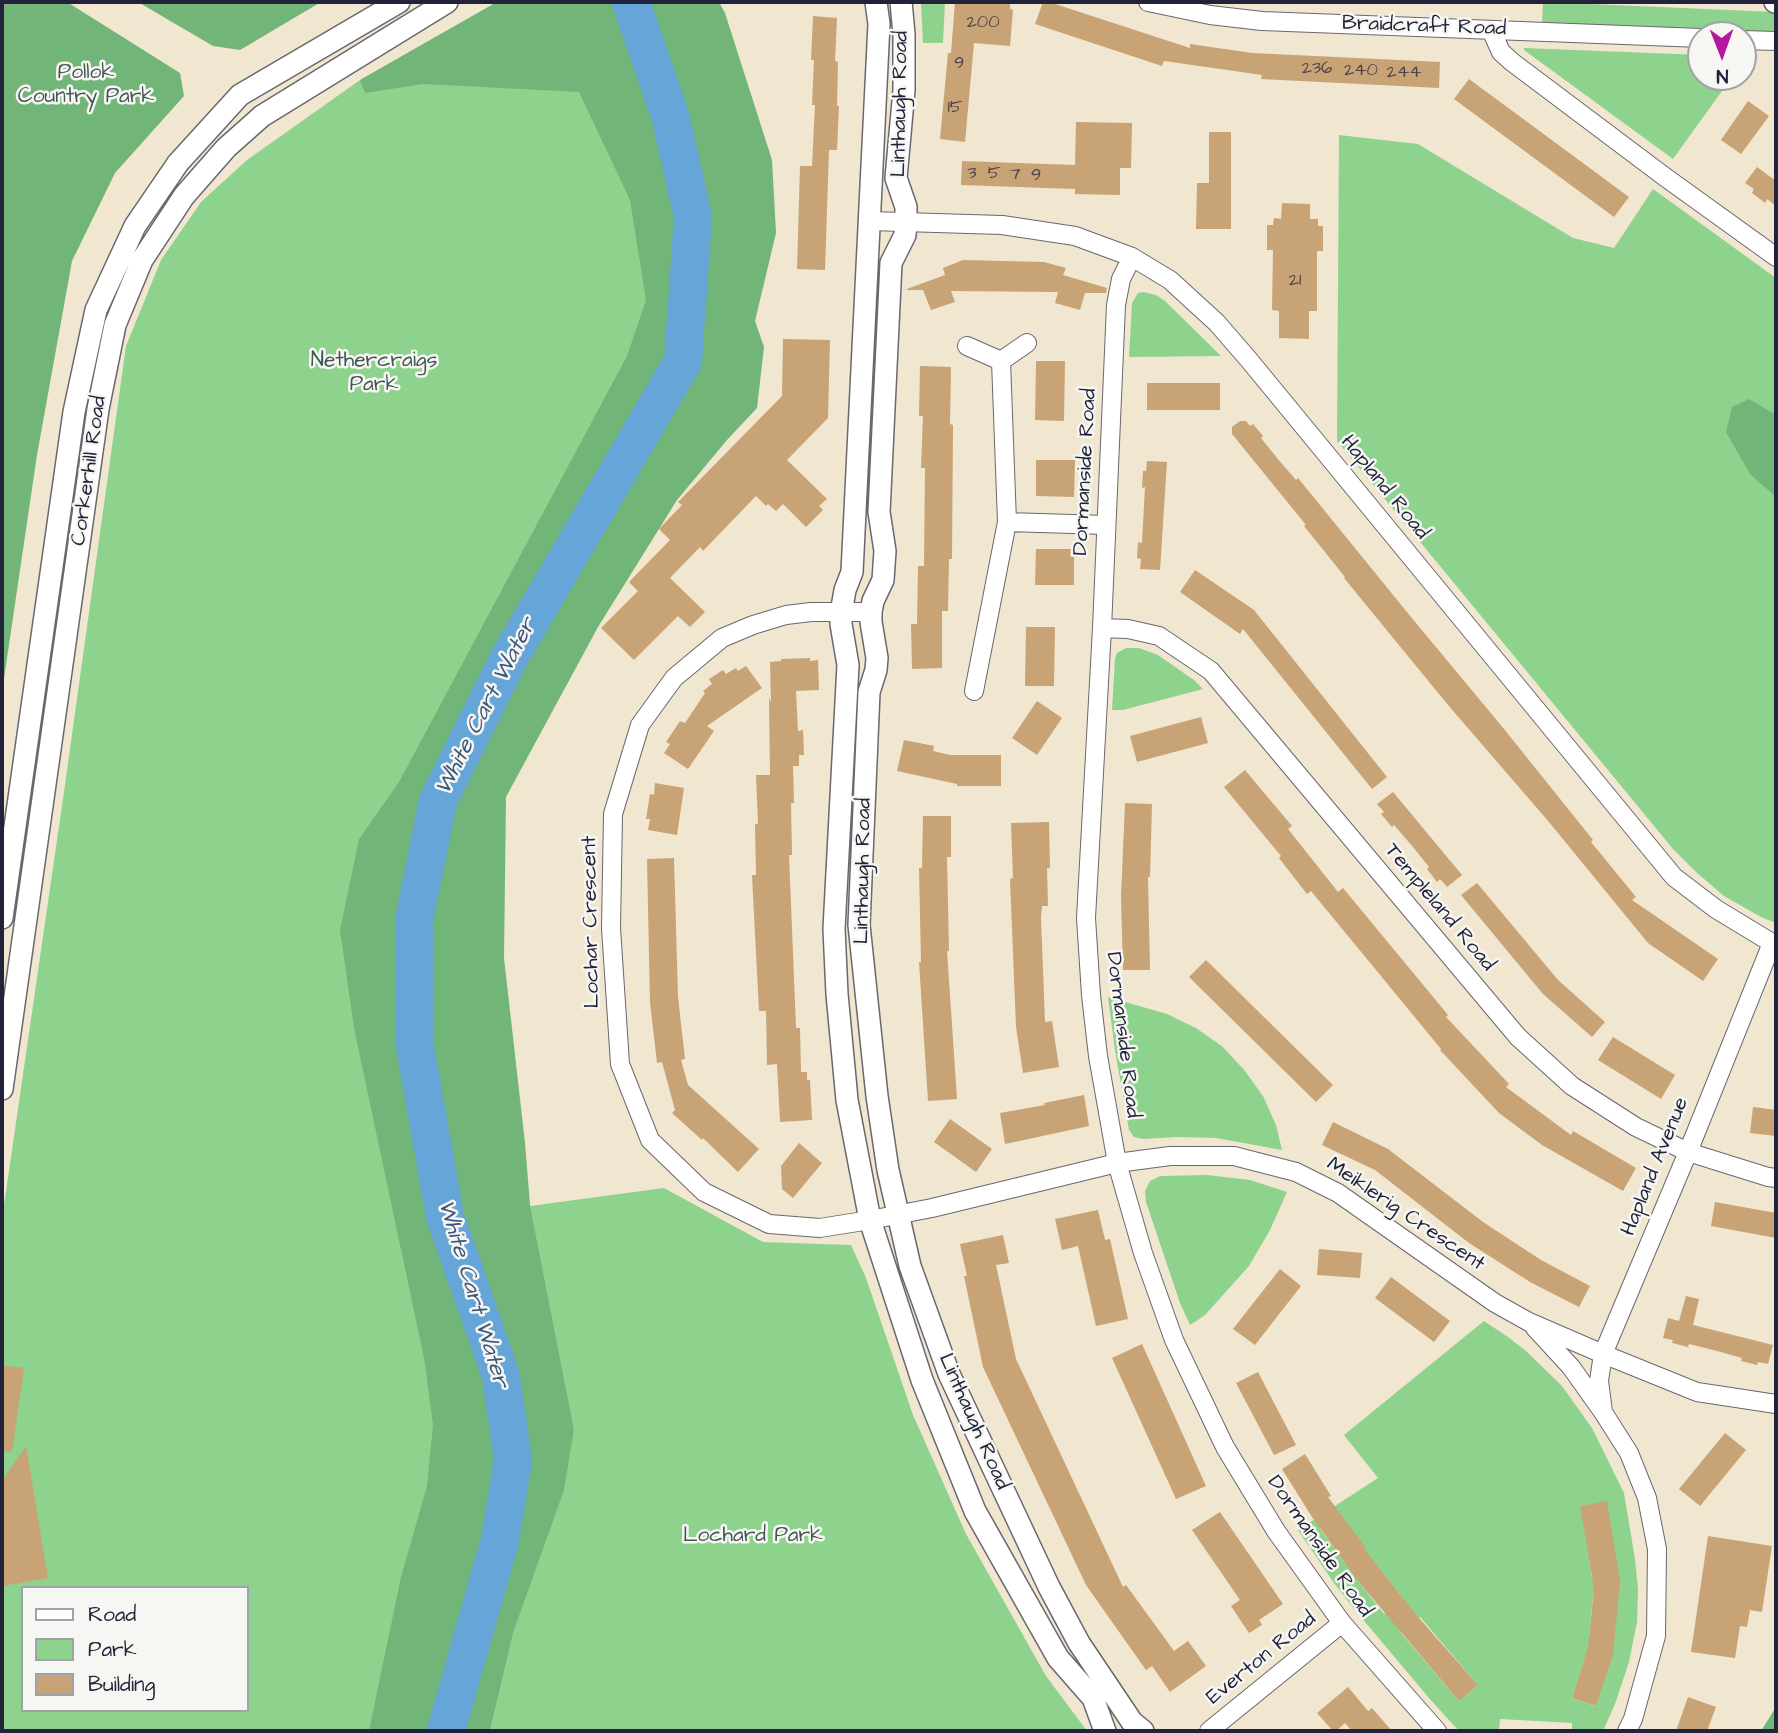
<!DOCTYPE html>
<style>
body{margin:0}
#map{position:relative;width:1778px;height:1733px;overflow:hidden;background:#f1e6d0;font-family:"Architects Daughter",sans-serif}
canvas{display:block}
.frame{position:absolute;inset:0;border:4px solid #22223b;pointer-events:none}
.legend{position:absolute;left:21px;top:1586px;width:228px;height:126px;box-sizing:border-box;background:#f6f6f2;border:2px solid #a1a1a9;margin:0;padding:9px 12px;list-style:none;font-size:21px;color:#22223b}
.legend li{display:flex;align-items:center;gap:14px;height:35px}
.legend b{width:35px;border:2px solid #a1a1a9}
.north{position:absolute;left:1687px;top:21px;width:70px;height:70px;box-sizing:border-box;background:#f6f6f2;border:2px solid #a1a1a9;border-radius:50%;rotate:179deg;font-size:19px;font-weight:700;line-height:28px;text-align:center;color:#22223b}
.north::after{content:'';display:block;margin:auto;width:24px;height:32px;background:#b5179e;clip-path:polygon(50% 0,100% 100%,50% 72%,0 100%)}
</style>
<div id="map">
<canvas width="1778" height="1733"></canvas>
<div class="frame"></div>
<ul class="legend">
<li><b style="height:9px;background:#fff"></b>Road</li>
<li><b style="height:19px;background:#8dd38d"></b>Park</li>
<li><b style="height:19px;background:#c7a375"></b>Building</li>
</ul>
<div class="north">N</div>
</div>
<script>
const ctx = document.querySelector('canvas').getContext('2d');
ctx.lineJoin = 'round';
function fill(path, color) { ctx.fillStyle = color; ctx.fill(path, 'evenodd'); }
const shape = rows => new Path2D(rows.map(r => 'M' + r).join(''));
function stroke(path, color, width, dash) { ctx.strokeStyle = color; ctx.lineWidth = width; ctx.lineCap = dash ? 'butt' : 'round'; ctx.setLineDash(dash || []); ctx.stroke(path); }
function label(font, color, halo, rows, align = 'center') {
  ctx.font = font + ' "Architects Daughter",sans-serif'; ctx.lineWidth = 5; ctx.setLineDash([]); ctx.textBaseline = 'middle'; ctx.strokeStyle = halo; ctx.fillStyle = color; for (const [text, x, y, turn = 0] of rows) {
    ctx.save(); ctx.translate(x, y); ctx.rotate((+turn || 0) * Math.PI / 180); ctx.textAlign = isNaN(turn) ? turn : align; if (halo) ctx.strokeText(text, 0, 0); ctx.fillText(text, 0, 0); ctx.restore();
  }
}
fill(shape([
 [497,2,612,2,675,301,420,790,475,1339,415,1731,2,1731,2,1219,65,785,126,346,161,260,201,202,247,160,360,80],
 [23,1588,247,1588,247,1710,23,1710],
 [921,2,945,2,943,43,923,43],
 [1543,2,1776,12,1776,32,1542,23],
 [1524,48,1701,55,1701,77,1732,77,1673,159,1524,50],
 [1339,135,1418,144,1573,238,1614,248,1653,189,1776,278,1776,923,1761,917,1724,896,1696,872,1673,849,1337,441],
 [1143,292,1156,295,1165,301,1221,356,1129,357,1132,303,1138,293],
 [1126,648,1139,648,1158,655,1194,680,1203,689,1123,710,1112,710,1115,659,1117,653],
 [1108,997,1167,1014,1196,1028,1223,1047,1245,1071,1263,1096,1276,1125,1282,1150,1216,1138,1177,1137,1143,1139,1134,1137,1129,1130,1115,1050],
 [1207,1175,1250,1180,1287,1192,1270,1230,1249,1266,1205,1315,1190,1325,1180,1303,1146,1202,1145,1191,1150,1181,1160,1176],
 [664,1188,763,1242,851,1245,866,1278,913,1415,966,1534,1046,1676,1087,1731,490,1731,514,1630,574,1429,530,1206],
 [1484,1321,1508,1337,1526,1351,1562,1386,1592,1428,1624,1493,1635,1559,1638,1589,1637,1622,1629,1662,1615,1704,1603,1731,1572,1731,1572,1723,1500,1719,1499,1731,1459,1731,1429,1698,1355,1610,1334,1583,1298,1530,1378,1478,1344,1435],
 [1607,1502,1592,1578,1581,1506],
 [1340,1514,1365,1548,1345,1563,1320,1529],
 [1377,1566,1404,1599,1384,1614,1358,1581],
 [1593,1596,1618,1598,1589,1638],
 [1420,1617,1478,1685,1459,1701,1401,1633],
 [1585,1658,1609,1666,1595,1706,1572,1698]
]), '#8dd38d');
fill(shape([
 [2,2,67,2,180,73,184,96,115,173,72,261,37,455,2,692],
 [138,2,321,2,240,50,213,46],
 [497,2,719,2,725,13,772,160,776,233,755,321,764,347,757,408,727,440,677,500,598,627,506,797,504,958,525,1143,530,1205,574,1429,564,1490,514,1630,490,1731,369,1731,401,1577,427,1486,433,1425,424,1358,354,1028,340,930,359,839,399,782,627,356,646,300,630,200,579,92,423,84,365,93,360,80],
 [1749,399,1776,415,1776,497,1750,474,1726,432,1732,407],
 [1776,1707,1776,1731,1761,1731]
]), '#72b578');
stroke(shape([
 [446,1731,500,1540,513,1460,501,1376,445,1216,415,1047,414,920,438,801,509,658,683,361,693,217,670,115,631,2]
]), '#65a5d8', 38);
fill(shape([
 [955,2,1010,2,1010,9,1013,10,1010,46,974,43,965,142,940,139,948,53,951,53],
 [1043,2,1049,2,1190,48,1190,44,1252,53,1440,62,1439,88,1261,79,1262,75,1164,61,1162,66,1035,24],
 [813,16,837,18,835,61,838,62,837,106,839,106,837,150,829,150,825,270,797,269,800,166,812,166,815,105,812,105,814,60,811,60],
 [1469,79,1629,197,1614,217,1454,99],
 [1748,101,1769,116,1741,154,1721,140],
 [1076,122,1132,123,1131,168,1120,168,1120,195,1075,194,1075,189,961,185,962,161,1075,165],
 [1209,132,1231,132,1231,229,1196,229,1197,183,1209,183],
 [1757,167,1776,181,1776,206,1767,199,1765,203,1752,193,1754,189,1745,183],
 [1282,203,1310,204,1310,219,1318,219,1318,226,1323,226,1323,251,1317,251,1317,311,1309,311,1309,339,1279,338,1279,311,1272,310,1273,250,1267,250,1267,225,1273,225,1274,218,1281,219],
 [963,260,1044,262,1066,268,1063,275,1107,288,1106,293,1085,293,1080,310,1055,303,1058,292,951,291,955,302,931,310,923,290,907,290,907,289,945,275,943,268],
 [783,339,830,340,828,418,787,460,827,499,819,506,823,510,806,527,783,504,776,511,768,504,766,506,756,496,703,551,700,547,670,578,705,612,690,627,678,616,634,660,601,628,638,591,629,582,670,540,659,529,682,505,678,502,782,396],
 [1036,361,1065,361,1064,421,1035,420],
 [920,366,951,367,950,424,953,425,952,559,949,559,948,611,942,611,942,668,912,669,911,624,917,624,918,566,924,566,925,468,921,468,923,416,919,416],
 [1147,383,1220,383,1220,410,1147,410],
 [1240,421,1246,421,1250,426,1253,424,1263,436,1261,438,1277,458,1296,480,1298,478,1411,617,1504,729,1593,840,1591,842,1636,897,1632,900,1718,959,1703,981,1648,943,1549,822,1448,705,1344,578,1345,577,1304,526,1306,525,1232,434,1232,427],
 [1036,460,1075,460,1074,497,1036,496],
 [1147,461,1167,462,1160,570,1140,569,1141,559,1137,558,1138,542,1142,543,1145,487,1142,488,1143,471,1146,471],
 [1036,549,1074,549,1074,585,1035,585],
 [1195,570,1254,610,1387,777,1372,789,1243,629,1240,634,1180,592],
 [1026,627,1055,627,1054,686,1025,686],
 [810,658,810,661,818,660,819,690,796,691,798,731,803,730,804,755,799,755,799,766,793,766,794,803,791,803,792,855,789,855,796,1028,800,1028,801,1072,807,1072,807,1080,810,1080,812,1120,780,1122,777,1064,767,1065,766,1011,759,1011,752,875,756,875,755,824,758,824,756,775,770,775,769,698,771,702,770,662,781,661,781,659],
 [746,666,762,688,707,726,714,731,688,769,664,753,670,744,666,742,680,721,685,723,705,693,703,691,712,684,709,679,723,670,726,674,736,668,738,671],
 [1037,701,1062,718,1037,755,1012,738],
 [1201,717,1208,743,1137,762,1130,736],
 [904,740,934,746,933,751,950,755,1001,755,1001,786,957,786,957,784,897,771],
 [1245,770,1292,826,1288,829,1338,892,1343,888,1448,1015,1446,1017,1509,1084,1506,1087,1571,1135,1573,1131,1636,1168,1623,1191,1542,1145,1499,1113,1440,1050,1441,1049,1311,891,1307,894,1279,858,1281,856,1224,787],
 [655,783,684,788,677,835,648,830,650,819,646,819,650,794,654,795],
 [1393,792,1462,875,1447,887,1440,879,1437,882,1427,869,1429,867,1413,847,1394,825,1392,827,1381,814,1384,812,1377,804],
 [1125,803,1152,804,1150,877,1148,877,1150,970,1123,970,1121,897],
 [923,816,951,816,951,857,947,857,949,951,947,951,957,1099,928,1101,919,962,921,962,919,868,922,868],
 [1049,822,1050,868,1047,868,1048,906,1042,906,1041,918,1045,1022,1052,1021,1059,1067,1023,1073,1016,1027,1010,879,1013,878,1011,823],
 [674,858,678,997,685,1059,681,1060,688,1085,759,1149,738,1172,703,1138,702,1140,672,1113,675,1110,662,1062,657,1063,650,1002,647,859],
 [1477,883,1558,980,1605,1022,1592,1037,1543,994,1461,895],
 [1206,960,1333,1085,1316,1102,1189,977],
 [1613,1037,1675,1075,1661,1099,1598,1060],
 [1084,1095,1089,1126,1005,1144,1000,1113,1045,1105,1044,1103],
 [1753,1107,1776,1110,1776,1136,1750,1133],
 [950,1119,992,1149,976,1172,934,1142],
 [1333,1122,1388,1149,1483,1222,1541,1260,1590,1286,1579,1307,1530,1282,1469,1243,1375,1170,1322,1145],
 [799,1143,822,1163,793,1198,782,1189,781,1166],
 [1715,1202,1776,1213,1776,1238,1711,1226],
 [1098,1210,1105,1240,1110,1239,1128,1319,1096,1326,1078,1246,1062,1250,1055,1219],
 [1003,1235,1009,1263,996,1265,1016,1359,1123,1587,1126,1585,1174,1651,1188,1641,1206,1666,1170,1692,1152,1666,1146,1670,1086,1585,983,1367,964,1276,967,1276,960,1244],
 [1319,1249,1362,1253,1360,1278,1317,1275],
 [1280,1269,1301,1286,1255,1345,1233,1329],
 [1391,1277,1450,1321,1434,1342,1375,1298],
 [1686,1296,1699,1299,1693,1325,1773,1345,1768,1364,1758,1362,1757,1365,1741,1361,1742,1358,1717,1351,1689,1344,1688,1347,1672,1343,1673,1340,1663,1338,1668,1318,1679,1321],
 [1142,1344,1206,1486,1176,1499,1112,1358],
 [2,1365,24,1368,12,1452,2,1451],
 [1258,1372,1296,1445,1274,1455,1236,1383],
 [1725,1433,1746,1450,1700,1506,1679,1489],
 [26,1446,48,1578,2,1586,2,1481],
 [1305,1454,1331,1496,1328,1497,1366,1548,1364,1549,1419,1618,1478,1685,1459,1701,1358,1581,1312,1517,1282,1469],
 [1607,1501,1620,1581,1613,1655,1596,1706,1572,1698,1588,1648,1594,1589,1580,1506],
 [1220,1512,1283,1604,1259,1620,1262,1625,1249,1633,1231,1606,1240,1600,1192,1530],
 [1708,1536,1772,1546,1762,1612,1750,1610,1747,1627,1740,1626,1735,1658,1691,1652],
 [1348,1687,1368,1711,1372,1708,1392,1731,1352,1731,1345,1723,1336,1731,1333,1731,1317,1713],
 [1688,1697,1716,1707,1707,1731,1676,1731]
]), '#c7a375');
const minor = shape([
 [1148,2,1210,15,1262,21,1701,38],
 [1491,30,1501,52,1512,62,1665,177,1776,257],
 [1743,40,1776,41],
 [870,221,1002,225,1075,236,1132,257,1170,280,1217,323,1249,360,1674,877,1716,909,1772,943,1776,944],
 [1132,257,1121,279,1116,305,1102,628,1086,918,1091,995,1098,1056,1117,1163,1143,1253,1174,1340,1225,1447,1276,1531,1342,1623,1437,1731],
 [967,346,1001,361,1027,343],
 [1007,522,1106,525],
 [871,612,811,612,786,615,753,625,722,638,674,678,640,725,613,814,611,928,620,1064,650,1140,704,1192,769,1224,820,1228,870,1220,932,1208,1117,1163,1170,1156,1234,1156,1296,1172,1338,1193,1495,1303,1529,1322,1603,1354,1697,1392,1776,1404],
 [1102,628,1128,629,1159,636,1211,671,1518,1037,1572,1086,1636,1127,1688,1152,1768,1177,1776,1178],
 [974,691,1007,522,1001,361],
 [1535,1328,1571,1367,1603,1412,1629,1453,1647,1498,1657,1549,1656,1636,1633,1719,1627,1731],
 [1603,1412,1599,1381,1603,1354,1688,1152,1772,943],
 [1209,1731,1342,1623]
]);
const tertiary = shape([
 [876,2,879,24,852,572,845,590,841,613,841,624,848,665,834,929,837,994,847,1100,870,1220,922,1380,975,1511,1058,1658,1093,1698,1105,1731],
 [901,2,904,34,904,90,896,178,906,207,906,222,905,235,891,263,879,512,885,551,883,580,873,601,871,612,871,622,877,658,876,670,869,692,859,925,877,1096,888,1170,910,1266,949,1374,1049,1587,1079,1643,1132,1722,1143,1731],
 [1775,2,1776,2],
 [2,918,74,412,96,310,135,226,178,163,240,95,399,2],
 [2,1089,98,409,115,325,142,260,184,196,226,148,262,116,447,2]
]);
stroke(minor, '#6a676f', 20);
stroke(tertiary, '#6a676f', 24);
stroke(minor, '#fff', 18);
stroke(tertiary, '#fff', 21);
label('18px', '#4b424a', null, [
 ["200",983,23],
 ["9",959,64],
 ["236",1317,69],
 ["240",1361,71],
 ["244",1404,73],
 ["15",955,108],
 ["3",972,174],
 ["5",994,174],
 ["7",1015,175],
 ["9",1036,176],
 ["21",1295,281]
]);
label('21px', '#22223b', '#f6f6f2', [
 ["Braidcraft Road",1424,27,2],
 ["Linthaugh Road",901,104,-89],
 ["Corkerhill Road",90,471,-82],
 ["Dormanside Road",1086,472,-87],
 ["Hapland Road",1384,488,51],
 ["Linthaugh Road",864,871,-89],
 ["Templeland Road",1439,908,50],
 ["Lochar Crescent",592,922,-91],
 ["Dormanside Road",1122,1035,83],
 ["Hapland Avenue",1656,1167,-68],
 ["Meiklerig Crescent",1405,1215,34],
 ["Linthaugh Road",973,1422,66],
 ["Dormanside Road",1319,1547,55],
 ["Everton Road",1262,1659,-39]
]);
label('21px', '#425754', '#f6f6f2', [
 ["Pollok",86,74],
 ["Country Park",86,98],
 ["Nethercraigs",374,362],
 ["Park",374,386],
 ["Lochard Park",753,1537]
]);
label('italic 23px', '#3d567a', '#f6f6f2', [
 ["White Cart Water",487,707,-63],
 ["White Cart Water",472,1294,73]
]);
</script>
